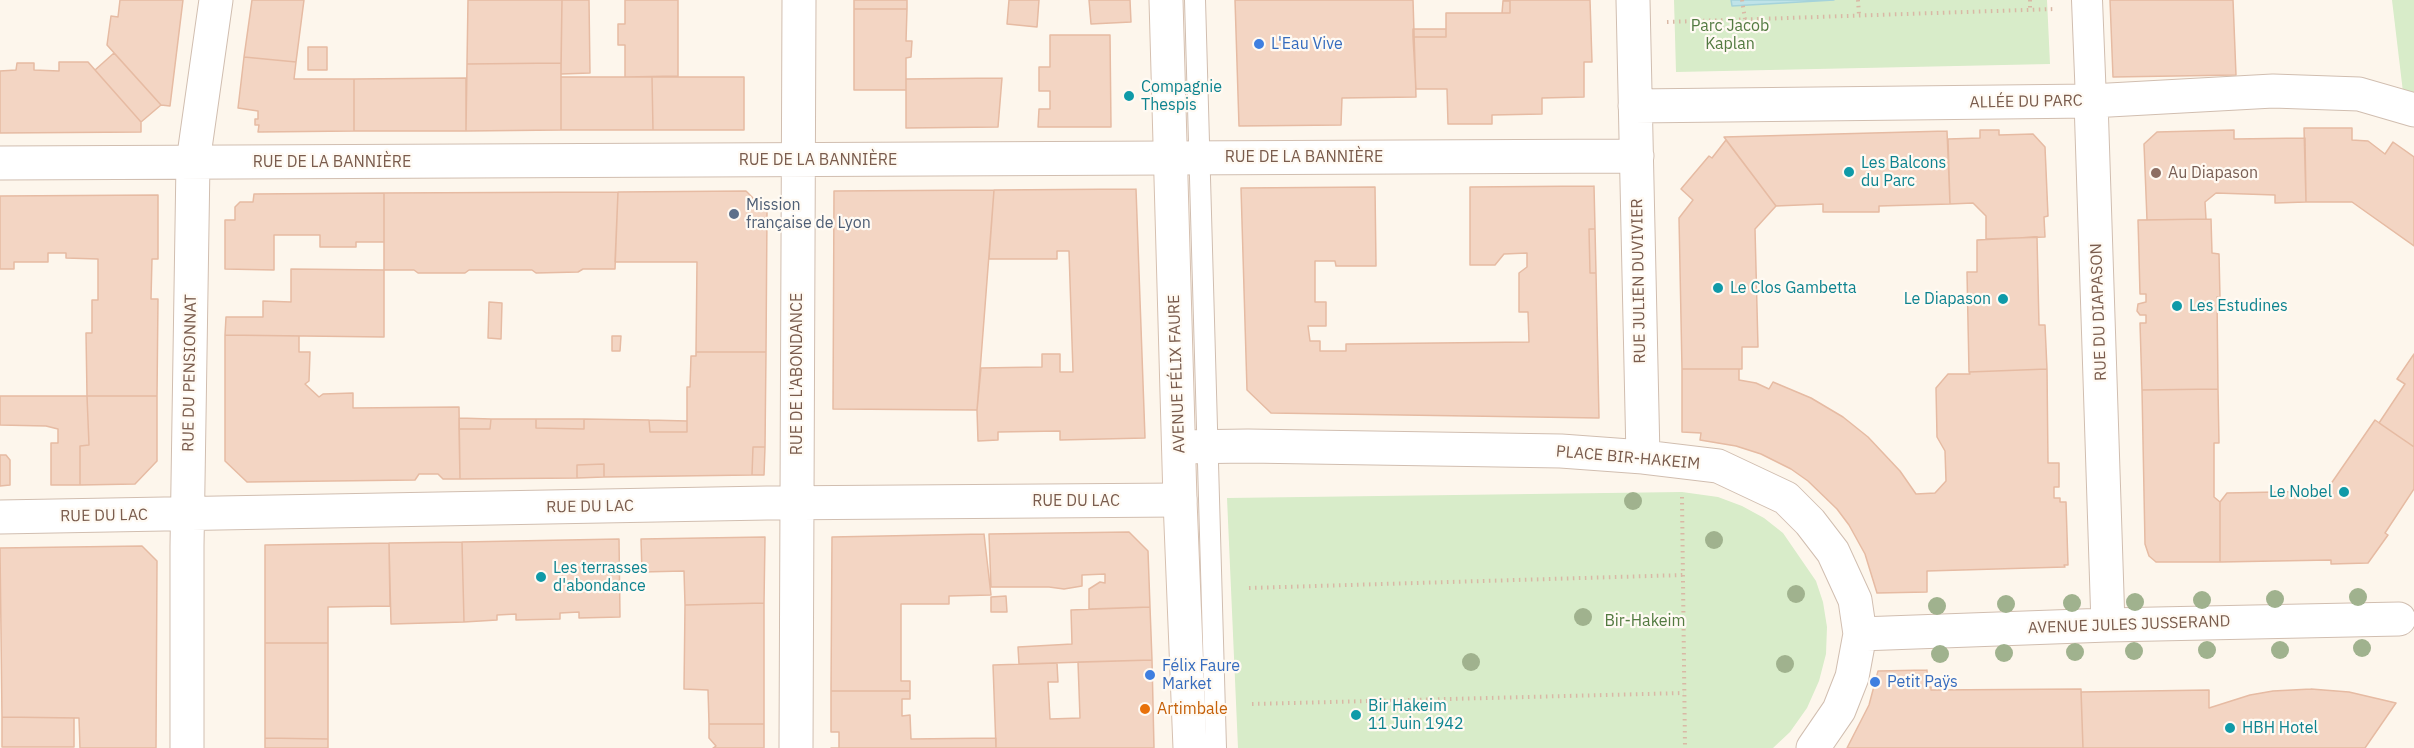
<!DOCTYPE html>
<meta charset="utf-8">
<style>
body{margin:0}
canvas{display:block;background:#fdf6ec}
</style>
<canvas width="2414" height="748"></canvas>
<script>
const ctx = document.querySelector('canvas').getContext('2d');
ctx.lineJoin = 'round';
function fill(path, color) { ctx.fillStyle = color; ctx.fill(path, 'evenodd'); }
const shape = rows => new Path2D(rows.map(r => 'M' + r).join(''));
function stroke(path, color, width, dash) { ctx.strokeStyle = color; ctx.lineWidth = width; ctx.lineCap = dash ? 'butt' : 'round'; ctx.setLineDash(dash || []); ctx.stroke(path); }
function label(font, color, halo, rows, align = 'center') {
  ctx.font = font + ' "IBM Plex Sans",sans-serif'; ctx.lineWidth = 4.5; ctx.setLineDash([]); ctx.textBaseline = 'middle'; ctx.strokeStyle = halo; ctx.fillStyle = color; for (const [text, x, y, turn = 0] of rows) {
    ctx.save(); ctx.translate(x, y); ctx.rotate((+turn || 0) * Math.PI / 180); ctx.textAlign = isNaN(turn) ? turn : align; if (halo) ctx.strokeText(text, 0, 0); ctx.fillText(text, 0, 0); ctx.restore();
  }
}
fill(shape([
 [1674,0,2047,0,2050,64,1676,72],
 [2392,0,2414,0,2414,95,2403,92],
 [1682,492,1718,497,1742,506,1764,518,1783,533,1816,581,1823,602,1827,627,1826,654,1819,681,1807,708,1790,732,1773,748,1238,748,1227,498]
]), '#d8ecc9');
const water = shape([
 [1731,0,1834,0,1732,6,1731,0]
]);
fill(water, '#bfe3e8');
stroke(water, '#a5d3da', 1.5);
const building = shape([
 [120,0,183,0,170,106,161,105,107,45,111,16,118,17,120,0],
 [252,0,304,0,296,62,244,57,252,0],
 [468,0,562,0,561,63,467,64,468,0],
 [562,0,589,0,590,73,561,74,562,0],
 [625,0,678,0,678,76,625,77,625,45,618,45,618,24,625,24,625,0],
 [854,0,907,0,907,9,854,9,854,0],
 [1009,0,1039,0,1037,27,1007,24,1009,0],
 [1089,0,1130,0,1131,22,1091,24,1089,0],
 [1235,0,1413,0,1416,97,1342,98,1341,125,1239,126,1235,0],
 [1503,0,1590,0,1592,62,1584,62,1584,97,1542,98,1542,114,1492,115,1492,124,1448,124,1447,89,1416,89,1413,37,1446,37,1446,13,1510,13,1510,1,1503,0],
 [2110,0,2233,0,2236,75,2113,77,2110,0],
 [1503,1,1510,1,1510,13,1502,13,1503,1],
 [854,9,907,9,906,41,912,41,911,57,906,58,906,90,854,90,854,9],
 [1413,29,1446,29,1446,37,1413,37,1413,29],
 [1050,35,1110,35,1111,127,1038,127,1039,109,1050,109,1050,91,1039,91,1039,67,1050,67,1050,35],
 [308,47,327,47,327,70,308,70,308,47],
 [114,53,161,105,141,122,95,70,114,53],
 [244,57,296,62,294,79,354,79,354,131,258,132,259,125,255,125,255,119,258,119,258,111,238,108,244,57],
 [59,62,88,62,141,122,141,132,0,133,0,71,16,70,17,63,34,63,34,70,59,71,59,62],
 [561,63,561,130,466,131,467,64,561,63],
 [561,77,652,77,653,130,561,130,561,77],
 [652,77,744,77,744,130,653,130,652,77],
 [466,78,466,131,354,131,354,79,466,78],
 [1002,78,998,127,906,128,906,79,1002,78],
 [2304,128,2352,128,2352,140,2368,141,2385,154,2393,142,2414,157,2414,246,2352,202,2306,202,2304,128],
 [1980,130,1999,130,1999,135,2033,134,2045,147,2048,216,2044,217,2045,237,1986,239,1986,216,1973,203,1950,204,1948,139,1980,138,1980,130],
 [2234,130,2234,139,2305,138,2306,202,2275,203,2275,195,2216,193,2205,202,2206,219,2147,220,2144,144,2157,132,2234,130],
 [1947,131,1950,204,1879,206,1879,212,1823,212,1823,204,1776,206,1724,137,1947,131],
 [1726,140,1776,206,1755,229,1758,347,1742,347,1742,369,1682,369,1679,218,1693,200,1681,189,1709,156,1712,158,1726,140],
 [1594,186,1595,229,1589,229,1590,273,1596,273,1599,418,1271,413,1247,390,1241,188,1375,187,1376,266,1336,266,1335,261,1315,261,1315,302,1326,302,1326,326,1308,326,1310,341,1320,341,1320,351,1346,351,1346,344,1529,342,1528,312,1519,312,1519,273,1527,267,1527,253,1504,254,1495,265,1470,265,1470,187,1594,186],
 [1136,189,1145,438,1060,440,1060,431,998,432,998,440,978,441,977,410,981,368,1042,367,1042,354,1060,354,1060,372,1073,372,1069,251,1057,251,1057,259,989,259,994,190,1136,189],
 [994,190,977,410,833,409,834,191,994,190],
 [746,191,767,212,766,352,696,352,697,262,615,262,618,192,746,191],
 [618,192,615,269,583,269,578,272,536,273,532,270,469,270,465,273,418,273,414,270,384,270,384,193,618,192],
 [384,193,384,242,356,242,356,247,320,247,320,235,274,235,274,270,225,269,225,220,235,220,235,207,240,202,253,202,254,194,384,193],
 [158,195,158,259,152,259,151,299,158,299,157,396,87,396,86,333,92,333,92,300,98,300,98,259,66,258,66,253,48,253,48,262,14,262,14,269,0,269,0,196,158,195],
 [2211,219,2212,253,2219,254,2220,297,2217,297,2218,389,2142,390,2140,323,2146,323,2146,315,2140,315,2137,311,2138,304,2146,302,2146,294,2140,294,2138,220,2211,219],
 [1589,229,1595,229,1596,273,1590,273,1589,229],
 [2037,237,2039,325,2045,325,2047,369,1969,372,1967,272,1977,272,1977,240,2037,237],
 [291,269,384,270,384,337,225,335,226,317,263,317,263,301,291,302,291,269],
 [489,302,502,303,501,339,488,338,489,302],
 [225,335,299,336,299,352,310,352,309,381,305,384,319,397,323,394,353,393,353,408,459,407,460,479,443,479,438,474,419,474,415,480,247,482,225,461,225,335],
 [612,336,621,336,620,351,612,351,612,336],
 [696,352,766,352,765,447,753,447,752,475,604,477,604,464,577,465,577,478,460,479,459,429,490,429,491,419,536,419,536,428,584,429,584,419,649,420,650,432,687,432,687,387,690,387,691,356,696,356,696,352],
 [2414,354,2414,447,2379,423,2405,384,2397,379,2414,354],
 [1682,369,1739,369,1739,380,1756,383,1769,389,1773,382,1811,398,1843,417,1868,437,1900,471,1916,494,1935,493,1946,481,1945,451,1937,437,1936,388,1948,374,1970,374,1969,372,2047,369,2048,463,2059,463,2059,487,2054,487,2054,498,2060,498,2060,502,2066,502,2068,565,2064,565,2065,567,1927,571,1927,592,1877,593,1865,554,1849,525,1837,509,1808,481,1791,469,1761,454,1736,446,1700,440,1701,433,1682,432,1682,369],
 [2218,389,2219,443,2214,443,2214,497,2220,502,2220,562,2156,562,2149,556,2145,544,2142,390,2218,389],
 [0,396,87,396,89,445,80,446,80,485,51,485,51,443,58,443,58,429,46,426,0,425,0,396],
 [87,396,157,396,157,461,135,484,80,485,80,446,89,445,87,396],
 [459,418,491,419,490,429,459,429,459,418],
 [536,419,584,419,584,429,536,428,536,419],
 [649,420,687,421,687,432,650,432,649,420],
 [2375,420,2414,447,2414,489,2385,533,2388,535,2368,563,2331,564,2331,560,2220,562,2220,502,2227,493,2326,491,2375,420],
 [753,447,765,447,764,475,752,475,753,447],
 [0,455,6,455,10,460,10,485,0,486,0,455],
 [604,464,604,477,577,478,577,465,604,464],
 [1129,532,1148,551,1150,607,1089,609,1089,589,1100,582,1105,583,1105,574,1082,575,1082,586,1064,589,1049,587,991,587,989,534,1129,532],
 [984,534,991,595,949,596,949,604,901,604,901,681,910,681,910,691,831,691,832,537,984,534],
 [765,537,764,603,685,605,684,571,642,572,641,539,765,537],
 [619,539,620,617,579,618,579,612,560,613,560,619,516,620,516,614,497,615,497,620,464,622,462,542,619,539],
 [462,542,464,622,391,624,389,543,462,542],
 [389,543,390,606,328,607,328,643,265,643,265,545,389,543],
 [142,546,157,561,156,748,80,748,79,718,2,717,0,548,142,546],
 [1006,596,1007,612,991,612,991,597,1006,596],
 [764,603,764,724,709,724,708,690,684,689,685,605,764,603],
 [1150,607,1152,660,1019,664,1018,647,1072,644,1071,610,1150,607],
 [265,643,328,643,328,739,265,738,265,643],
 [1152,660,1154,748,996,748,993,665,1057,663,1058,682,1048,682,1050,719,1080,718,1078,662,1152,660],
 [1927,670,1928,687,1931,687,1931,690,2081,689,2083,748,1847,748,1869,705,1878,671,1927,670],
 [2311,689,2349,692,2396,703,2365,748,2083,748,2081,692,2209,690,2209,708,2250,695,2273,691,2311,689],
 [831,691,910,691,910,699,902,699,902,716,910,715,911,739,996,738,996,748,831,748,839,748,839,732,831,732,831,691],
 [2,717,74,718,74,747,2,747,2,717],
 [709,724,764,724,764,748,713,748,716,746,709,738,709,724],
 [265,738,328,739,328,748,265,748,265,738]
]);
fill(building, '#f3d5c3');
stroke(building, '#e6bba3', 1.5);
const service = shape([
 [1195,0,1216,748]
]);
const pedestrian = shape([
 [2087,0,2091,101]
]);
const minor = shape([
 [1633,0,1643,457],
 [2091,101,2108,625],
 [1635,106,2091,101,2273,91,2359,94,2414,110],
 [0,163,1637,156],
 [1179,447,1248,446,1561,451,1643,457,1718,466,1786,498,1810,522,1833,552,1855,600,1860,634,1852,677,1839,710,1813,748],
 [0,517,767,503,1180,500],
 [1860,634,2108,625,2399,619],
 [187,748,187,546,193,162,216,0],
 [796,748,799,0]
]);
const secondary = shape([
 [1166,0,1180,500,1190,748]
]);
stroke(service, '#d1beb0', 22);
stroke(pedestrian, '#d1beb0', 32);
stroke(minor, '#d1beb0', 35);
stroke(secondary, '#d6c0b0', 35);
stroke(shape([
 [1742,0,1745,19],
 [1858,0,1859,15],
 [2030,0,2030,9],
 [1667,22,2055,9],
 [1682,497,1685,748],
 [1249,588,1683,575],
 [1252,704,1684,693]
]), '#d9b8a5', 4, [1.5, 4.5]);
stroke(service, '#fff', 20);
stroke(pedestrian, '#fff', 30);
stroke(minor, '#fff', 33);
stroke(secondary, '#fff', 33);
ctx.fillStyle = '#a0b28e';
for (const [x, y] of [
 [1633,501],
 [1714,540],
 [1796,594],
 [2358,597],
 [2275,599],
 [2202,600],
 [2135,602],
 [2072,603],
 [2006,604],
 [1937,606],
 [1583,617],
 [2362,648],
 [2207,650],
 [2280,650],
 [2134,651],
 [2075,652],
 [2004,653],
 [1940,654],
 [1471,662],
 [1785,664]
]) { ctx.beginPath(); ctx.arc(x, y, 9, 0, 2 * Math.PI); ctx.fill(); }
for (const [x, y, r, color] of [
 [1259,44,6,"#3f7fe0"],
 [1129,96,6,"#0f9aa8"],
 [1849,172,6,"#0f9aa8"],
 [2156,173,6,"#8d6e63"],
 [734,214,6,"#5c6f8a"],
 [1718,288,6,"#0f9aa8"],
 [2003,299,6,"#0f9aa8"],
 [2177,306,6,"#0f9aa8"],
 [2344,492,6,"#0f9aa8"],
 [541,577,6,"#0f9aa8"],
 [1150,675,6,"#3f7fe0"],
 [1875,682,6,"#3f7fe0"],
 [1145,709,6,"#e8710a"],
 [1356,715,6,"#0f9aa8"],
 [2230,728,6,"#0f9aa8"]
]) { const dot = new Path2D(); dot.arc(x, y, r, 0, 2 * Math.PI); ctx.fillStyle = color; ctx.fill(dot); stroke(dot, '#fffaf3', 2); }
label('16px', '#537a41', '#fffaf3', [
 ["Parc Jacob",1730,26],
 ["Kaplan",1730,44],
 ["Bir-Hakeim",1645,621]
]);
label('16px', '#366cbe', '#fffaf3', [
 ["L'Eau Vive",1271,44],
 ["Félix Faure",1162,666],
 ["Market",1162,684],
 ["Petit Paÿs",1887,682]
], 'left');
label('16px', '#0d838f', '#fffaf3', [
 ["Compagnie",1141,87],
 ["Thespis",1141,105],
 ["Les Balcons",1861,163],
 ["du Parc",1861,181],
 ["Le Clos Gambetta",1730,288],
 ["Le Diapason",1991,299,"right"],
 ["Les Estudines",2189,306],
 ["Le Nobel",2332,492,"right"],
 ["Les terrasses",553,568],
 ["d'abondance",553,586],
 ["Bir Hakeim",1368,706],
 ["11 Juin 1942",1368,724],
 ["HBH Hotel",2242,728]
], 'left');
label('16px', '#7a5c4d', '#fffaf3', [
 ["ALLÉE DU PARC",2026,102,-1],
 ["RUE DE LA BANNIÈRE",1304,157],
 ["RUE DE LA BANNIÈRE",818,160],
 ["RUE DE LA BANNIÈRE",332,162],
 ["RUE JULIEN DUVIVIER",1639,281,-91],
 ["RUE DU DIAPASON",2099,312,-92],
 ["RUE DU PENSIONNAT",190,373,-89],
 ["RUE DE L'ABONDANCE",797,374,-90],
 ["AVENUE FÉLIX FAURE",1177,374,-92],
 ["PLACE BIR-HAKEIM",1628,458,5],
 ["RUE DU LAC",1076,501],
 ["RUE DU LAC",590,507,-1],
 ["RUE DU LAC",104,516,-1],
 ["AVENUE JULES JUSSERAND",2129,625,-2]
]);
label('16px', '#785e54', '#fffaf3', [
 ["Au Diapason",2168,173]
], 'left');
label('16px', '#4e5e75', '#fffaf3', [
 ["Mission",746,205],
 ["française de Lyon",746,223]
], 'left');
label('16px', '#c56008', '#fffaf3', [
 ["Artimbale",1157,709]
], 'left');
</script>
